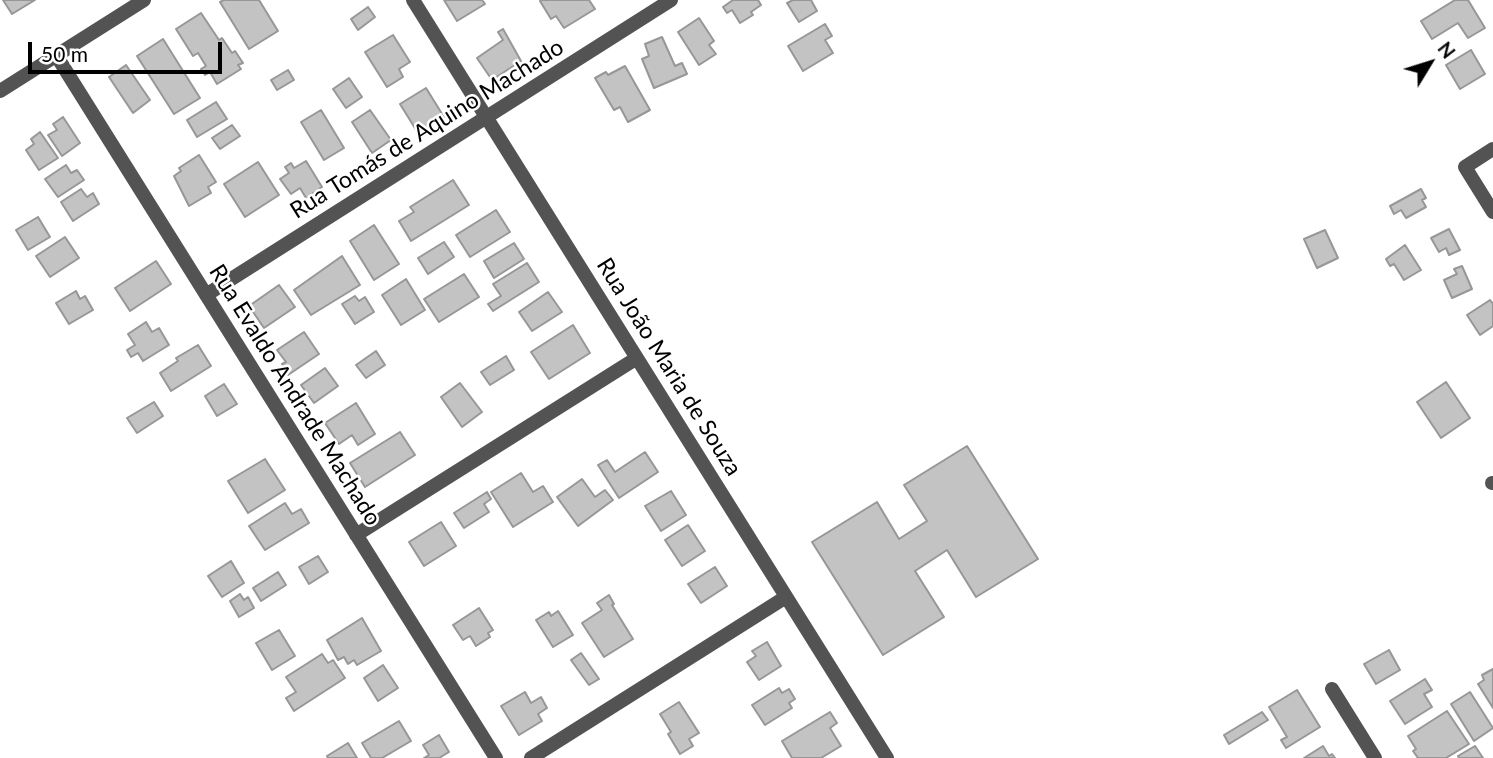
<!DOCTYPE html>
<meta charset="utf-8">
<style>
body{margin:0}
#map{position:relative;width:1493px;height:758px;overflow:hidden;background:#fff;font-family:Lato,sans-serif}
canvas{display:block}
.north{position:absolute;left:1395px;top:28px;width:70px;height:70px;-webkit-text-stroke:5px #fff;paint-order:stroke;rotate:52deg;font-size:19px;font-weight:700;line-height:28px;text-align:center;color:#000}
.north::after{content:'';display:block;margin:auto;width:24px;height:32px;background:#000;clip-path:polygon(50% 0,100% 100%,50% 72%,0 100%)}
.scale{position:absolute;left:28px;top:42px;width:194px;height:32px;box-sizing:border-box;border:4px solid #000;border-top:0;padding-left:9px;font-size:21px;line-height:24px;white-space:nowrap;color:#000;-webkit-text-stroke:5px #fff;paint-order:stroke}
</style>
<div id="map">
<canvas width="1493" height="758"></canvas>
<div class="north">N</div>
<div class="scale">50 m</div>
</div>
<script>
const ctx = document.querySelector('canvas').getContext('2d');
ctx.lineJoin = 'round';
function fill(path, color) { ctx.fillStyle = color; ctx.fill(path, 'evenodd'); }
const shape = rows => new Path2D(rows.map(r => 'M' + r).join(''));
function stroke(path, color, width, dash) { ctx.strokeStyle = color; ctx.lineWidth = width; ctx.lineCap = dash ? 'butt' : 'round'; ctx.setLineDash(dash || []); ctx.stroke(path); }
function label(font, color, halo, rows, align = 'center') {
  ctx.font = font + ' Lato,sans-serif'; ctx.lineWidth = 5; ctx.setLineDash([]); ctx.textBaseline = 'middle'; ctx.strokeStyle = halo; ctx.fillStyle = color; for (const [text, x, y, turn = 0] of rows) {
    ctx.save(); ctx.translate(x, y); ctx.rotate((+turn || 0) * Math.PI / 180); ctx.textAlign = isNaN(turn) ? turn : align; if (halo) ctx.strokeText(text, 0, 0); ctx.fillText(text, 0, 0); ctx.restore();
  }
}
const building = shape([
 [3,0,35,0,12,14,3,0],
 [224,0,259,0,278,31,249,49,220,2,224,0],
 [444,0,482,0,485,4,457,21,444,0],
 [541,0,589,0,595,9,564,28,556,16,551,19,540,1,541,0],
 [733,0,758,0,761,5,751,12,753,15,740,23,732,10,727,13,723,7,733,0],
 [793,0,811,0,817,11,799,22,787,3,793,0],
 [1455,0,1468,0,1485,28,1468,38,1458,23,1432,39,1421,21,1455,0],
 [368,7,375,17,358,30,351,19,368,7],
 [201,13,219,40,222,38,232,53,235,51,243,63,238,65,241,69,217,84,210,72,205,75,201,69,206,66,198,53,193,56,176,29,201,13],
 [699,18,714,41,709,45,716,54,699,65,678,32,699,18],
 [825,24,832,36,825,40,833,53,803,71,788,46,825,24],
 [503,29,521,61,492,80,477,58,503,40,498,32,503,29],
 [393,35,410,62,399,69,403,77,387,87,365,52,393,35],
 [662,37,675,66,682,63,687,74,654,88,642,59,649,56,645,44,662,37],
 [163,39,200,98,174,114,137,56,163,39],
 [1471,50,1485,74,1460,89,1446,65,1471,50],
 [126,65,150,100,133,113,109,77,126,65],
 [625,66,650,110,628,122,620,107,614,110,595,78,606,72,608,75,625,66],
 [288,70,294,80,277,90,271,80,288,70],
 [349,78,362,97,346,108,333,89,349,78],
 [426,88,444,117,418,133,400,104,426,88],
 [216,102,227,119,197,137,187,120,216,102],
 [321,110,344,148,324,160,301,122,321,110],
 [370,110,391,140,372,153,352,122,370,110],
 [63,117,80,143,62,156,48,135,57,130,53,124,63,117],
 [232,125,240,136,220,149,212,138,232,125],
 [40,132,58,158,39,170,26,150,34,144,31,139,40,132],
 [199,155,216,182,208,187,211,193,189,206,174,176,181,171,179,168,199,155],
 [306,161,322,187,306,198,300,188,291,194,280,179,289,173,285,167,291,163,294,168,306,161],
 [258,162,279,195,245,217,224,184,258,162],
 [66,165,71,173,77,170,84,180,58,197,45,179,66,165],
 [453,180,469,205,411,241,399,221,414,212,410,207,453,180],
 [81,189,87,197,93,193,99,204,73,221,61,202,81,189],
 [1421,189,1426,198,1422,200,1426,207,1406,218,1401,210,1394,214,1390,206,1421,189],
 [496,210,510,232,470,257,456,235,496,210],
 [38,217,50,237,28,250,16,230,38,217],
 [374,225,399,264,374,280,350,241,374,225],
 [1449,229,1460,250,1449,255,1446,248,1439,252,1431,238,1449,229],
 [1325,230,1338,258,1317,268,1304,239,1325,230],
 [65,237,79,258,50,277,36,256,65,237],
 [444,242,454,257,428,274,418,258,444,242],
 [514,243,524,259,494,278,484,261,514,243],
 [1405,245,1421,270,1404,280,1394,264,1390,266,1386,259,1405,245],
 [342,256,360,285,311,315,294,290,342,256],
 [156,261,171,284,130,311,115,288,156,261],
 [527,263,539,282,493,311,488,304,501,296,493,284,527,263],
 [1462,266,1472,289,1452,298,1444,280,1457,274,1454,269,1462,266],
 [464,274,479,297,439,322,424,299,464,274],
 [406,279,425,310,401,325,382,295,406,279],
 [279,285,295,307,264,328,249,306,279,285],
 [76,291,80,299,85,296,93,310,69,324,56,303,76,291],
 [548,292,562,312,532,331,519,312,548,292],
 [355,296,359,301,365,297,374,312,355,324,342,304,355,296],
 [1490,300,1493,304,1493,326,1480,335,1467,315,1490,300],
 [146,322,152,332,159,328,169,345,143,361,138,353,131,357,127,350,135,345,128,334,146,322],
 [573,325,590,353,549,379,531,352,573,325],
 [304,332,319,354,288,375,282,364,286,362,277,350,304,332],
 [198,345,211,366,171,391,160,373,178,361,176,358,198,345],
 [376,351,385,365,366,378,356,365,376,351],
 [506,356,514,370,490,385,481,372,506,356],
 [325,368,338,386,314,403,301,385,325,368],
 [1446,382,1470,418,1441,438,1417,402,1446,382],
 [460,383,482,412,462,427,441,397,460,383],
 [224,384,237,404,217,416,205,396,224,384],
 [154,402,163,416,137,433,127,418,154,402],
 [356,403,375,434,358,445,352,435,339,444,325,423,356,403],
 [400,432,415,455,365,487,350,463,400,432],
 [967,446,1038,559,976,597,947,550,915,571,944,617,883,655,812,542,877,502,899,539,927,521,904,485,967,446],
 [645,452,658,472,619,498,598,465,607,460,615,472,645,452],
 [265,459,285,490,248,513,228,481,265,459],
 [521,473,533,492,543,486,553,502,513,527,491,492,521,473],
 [582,479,595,497,605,490,613,500,578,526,557,497,582,479],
 [671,491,686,515,661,531,645,506,671,491],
 [487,492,491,499,484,504,489,512,464,528,454,513,487,492],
 [285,503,292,514,301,509,309,523,265,550,249,526,285,503],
 [441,522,456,546,424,566,409,542,441,522],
 [688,525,705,551,682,566,665,540,688,525],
 [318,556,328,572,309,584,299,567,318,556],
 [231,561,244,583,222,597,208,576,231,561],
 [715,567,727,586,701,603,688,584,715,567],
 [278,572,286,585,261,601,253,588,278,572],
 [240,594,244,600,248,597,254,608,239,617,230,601,240,594],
 [609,595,614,604,612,605,633,639,604,657,582,623,602,610,597,603,609,595],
 [479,608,493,630,488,633,490,637,476,646,470,636,463,640,453,625,479,608],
 [558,611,573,635,553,647,536,620,549,612,551,616,558,611],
 [362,618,381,651,357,665,354,660,348,664,344,657,338,660,327,640,362,618],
 [279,630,295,656,272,670,256,643,279,630],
 [767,642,781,666,759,680,747,662,756,656,752,651,767,642],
 [1389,650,1400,670,1376,684,1364,664,1389,650],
 [581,653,599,679,589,685,571,660,581,653],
 [322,654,328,663,333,660,345,678,294,711,286,698,296,692,286,677,322,654],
 [383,665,398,688,378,701,364,678,383,665],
 [1493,669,1493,708,1478,684,1484,680,1482,675,1493,669],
 [1425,679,1432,690,1424,694,1432,707,1405,724,1390,701,1425,679],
 [779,688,782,693,789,689,795,699,789,703,792,708,765,725,752,705,779,688],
 [1297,690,1320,727,1286,748,1281,740,1287,737,1269,707,1297,690],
 [525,692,531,703,541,697,547,708,538,714,542,721,519,735,501,706,525,692],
 [1470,692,1493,728,1474,741,1451,704,1470,692],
 [679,702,699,733,689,739,693,746,680,754,668,734,671,732,660,714,679,702],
 [1447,711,1469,744,1446,758,1418,758,1413,751,1416,749,1408,736,1447,711],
 [830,712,837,723,830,728,841,746,821,758,792,758,782,741,830,712],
 [1262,712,1268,720,1229,744,1224,735,1262,712],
 [399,721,411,741,382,758,371,758,362,743,399,721],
 [439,735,449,752,439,758,424,758,429,755,423,745,439,735],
 [348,743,357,758,328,758,327,756,348,743],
 [1323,746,1329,756,1332,754,1335,758,1304,758,1323,746],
 [1475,746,1483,758,1459,758,1458,756,1475,746]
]);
fill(building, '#c3c3c3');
stroke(building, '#979797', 2);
stroke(shape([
 [413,0,887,758],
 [56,55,496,758],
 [0,91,144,0],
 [1493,149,1465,167,1493,212],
 [206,295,671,0],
 [1492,483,1493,483],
 [356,535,637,358],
 [1332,689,1375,758],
 [531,758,786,597]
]), '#535353', 14);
label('23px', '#000', '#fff', [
 ["Rua Tomás de Aquino Machado",427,129,-32],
 ["Rua João Maria de Souza",669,367,58],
 ["Rua Evaldo Andrade Machado",295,395,58]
]);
</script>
